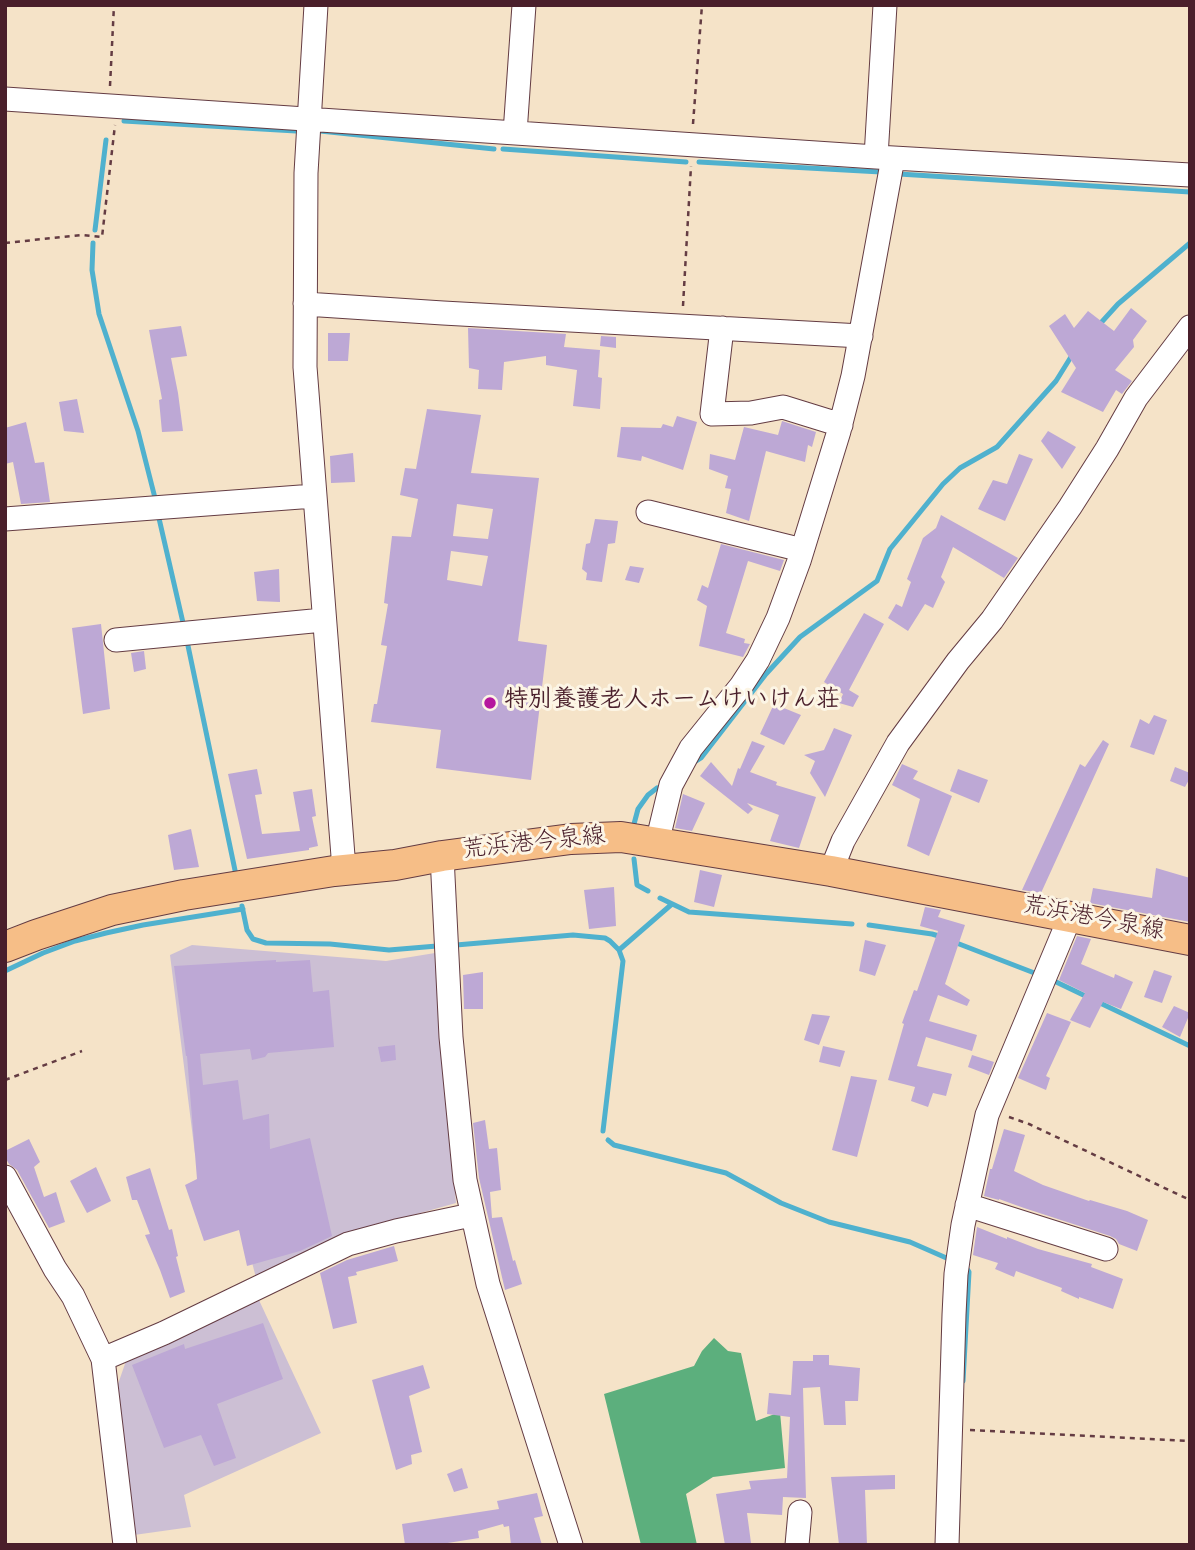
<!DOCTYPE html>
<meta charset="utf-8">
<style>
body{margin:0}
#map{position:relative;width:1195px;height:1550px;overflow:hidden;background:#f5e3c8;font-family:Dekko,sans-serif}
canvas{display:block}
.frame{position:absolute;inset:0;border:7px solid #4a1f2b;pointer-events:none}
</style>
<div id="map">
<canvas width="1195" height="1550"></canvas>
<div class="frame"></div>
</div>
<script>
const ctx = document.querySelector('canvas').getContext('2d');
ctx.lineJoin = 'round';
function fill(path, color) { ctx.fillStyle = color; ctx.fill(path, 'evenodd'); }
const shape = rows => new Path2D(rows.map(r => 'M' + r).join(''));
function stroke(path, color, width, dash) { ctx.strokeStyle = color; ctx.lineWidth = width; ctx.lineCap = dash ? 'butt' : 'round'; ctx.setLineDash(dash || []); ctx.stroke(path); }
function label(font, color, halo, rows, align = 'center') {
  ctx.font = font + ' Dekko,"Klee One",sans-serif'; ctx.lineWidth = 6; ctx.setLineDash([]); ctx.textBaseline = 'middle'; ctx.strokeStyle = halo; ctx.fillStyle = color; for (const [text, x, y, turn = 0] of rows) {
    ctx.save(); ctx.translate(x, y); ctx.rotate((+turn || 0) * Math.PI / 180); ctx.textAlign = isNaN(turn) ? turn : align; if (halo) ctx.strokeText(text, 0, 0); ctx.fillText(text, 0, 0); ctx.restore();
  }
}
fill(shape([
 [192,945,386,961,435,953,456,1203,335,1237,256,1278,224,1152,195,1154,170,955],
 [258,1298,321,1433,184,1495,191,1527,134,1535,118,1384,126,1361]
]), '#ccbfd4');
fill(shape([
 [714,1338,728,1351,741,1353,756,1421,780,1412,785,1468,713,1477,686,1494,697,1545,641,1545,604,1394,694,1366,702,1351]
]), '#5caf7d');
stroke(shape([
 [124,121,296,131],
 [320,131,494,149],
 [503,149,686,162],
 [699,162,881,172],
 [899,174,1190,192],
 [95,230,106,140],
 [93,243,92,270,99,314,138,431,155,498],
 [1099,325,1118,304,1190,243],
 [158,514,184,627],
 [187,641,236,875],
 [693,763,701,758,766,674,800,637,877,581,890,549,943,484,960,468,997,447,1056,381,1074,352],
 [634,824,638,809,648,795,657,788],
 [634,859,637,885,648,891],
 [660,898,689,912,852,924],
 [242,906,247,930,253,939,266,943,330,944,389,950,437,946],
 [869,925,932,934,942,937],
 [954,942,1037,974],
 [456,945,573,935,605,938,610,941,619,950,623,961,603,1131],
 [619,950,672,904],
 [5,971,43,953,75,941,106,933,143,925,243,909],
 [1052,980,1190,1046],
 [608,1140,614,1145,726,1173,781,1203,829,1222,910,1242,951,1260],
 [963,1381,969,1272,965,1266]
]), '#4fb1ce', 5);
fill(shape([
 [1131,308,1147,321,1133,340,1134,347,1115,370,1132,381,1122,394,1116,390,1103,412,1061,392,1076,368,1049,326,1065,314,1074,328,1088,311,1114,331],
 [181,326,187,356,171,358,178,393,183,431,162,432,159,400,162,399,149,330],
 [468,328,566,334,564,347,600,350,598,377,602,378,600,409,573,406,577,370,546,365,546,356,504,362,502,390,478,389,479,370,469,368],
 [328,333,350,333,348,361,328,361],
 [601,336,616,337,616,348,600,346],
 [77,399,84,433,64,431,59,402],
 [427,409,481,415,471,473,539,478,518,641,547,645,531,780,436,768,441,730,371,722,374,704,377,704,387,646,381,645,388,604,384,603,392,536,411,537,418,499,400,495,405,468,416,469],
 [457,504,493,509,488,539,453,536],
 [451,551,488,556,482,586,447,580],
 [677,416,697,422,683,470,642,456,641,461,617,457,621,427,661,428,663,424,673,427],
 [782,421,816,432,812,447,808,445,805,462,766,451,749,521,726,513,731,489,725,488,728,476,709,469,710,454,735,460,744,427,778,435],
 [26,422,35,463,44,462,50,502,21,504,13,462,5,464,5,428],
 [1048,431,1076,447,1062,469,1041,441],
 [353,453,355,482,331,483,330,456],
 [1019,454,1033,459,1005,521,978,509,993,480,1007,484],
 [941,515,1018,558,1004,578,953,547,941,577,945,582,933,608,925,604,908,631,888,618,896,604,902,607,911,582,907,579,923,538,936,528],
 [595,519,618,521,615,543,608,544,602,582,586,580,587,573,582,569,586,544,590,543],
 [721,544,784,560,780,571,748,561,726,633,745,639,744,643,750,644,743,657,699,646,707,606,697,600,702,585,708,588],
 [630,566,644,568,639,583,625,580],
 [279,569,280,602,257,601,254,572],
 [864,613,884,624,849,690,859,696,853,707,839,703,843,694,824,682],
 [101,624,110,709,83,714,72,628],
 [144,651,146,669,134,672,131,653],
 [774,704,801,715,784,745,760,734],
 [1154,715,1167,720,1154,755,1130,747,1140,719,1149,724],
 [834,728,852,735,825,797,810,773,815,761,804,755,824,750],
 [1103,740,1109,744,1041,893,1022,890,1080,764,1085,767],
 [752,741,765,746,750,772,777,782,776,785,816,797,799,848,770,841,779,815,747,803,753,809,748,814,700,776,711,762,732,786,738,768,740,769],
 [902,764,918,771,913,779,952,796,929,856,907,846,920,799,892,785],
 [1175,767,1190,773,1190,778,1185,787,1170,781],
 [257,769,262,794,255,795,262,834,300,831,293,792,312,789,316,816,312,817,318,846,309,848,309,850,247,859,228,774],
 [958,769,988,780,979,803,950,791],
 [683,794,705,803,692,831,675,828],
 [191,829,199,867,174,870,168,835],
 [1156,868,1190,878,1190,922,1090,903,1093,888,1152,898],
 [700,870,722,875,714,907,694,902],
 [614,887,616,926,589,929,584,890],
 [925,907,941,910,938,917,965,925,945,984,970,1000,967,1006,938,995,929,1021,977,1035,972,1051,926,1037,917,1066,952,1074,946,1096,933,1093,928,1107,911,1101,915,1087,888,1080,904,1024,902,1023,914,990,917,991,938,931,920,926],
 [1077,936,1091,939,1081,964,1114,978,1115,974,1133,982,1121,1009,1103,1002,1090,1028,1070,1020,1085,993,1059,980],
 [865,940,886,945,875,976,859,971],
 [276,960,276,962,310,960,313,992,329,990,334,1047,268,1053,265,1057,252,1060,250,1049,200,1054,203,1085,238,1080,243,1120,269,1114,270,1149,310,1138,332,1236,300,1251,247,1266,239,1230,204,1241,185,1185,197,1179,187,1056,186,1056,174,966],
 [1154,970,1172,976,1162,1003,1144,997],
 [483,972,483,1009,464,1009,463,975],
 [1174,1006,1190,1013,1180,1037,1162,1027],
 [1047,1013,1071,1022,1046,1076,1050,1078,1046,1090,1018,1078],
 [812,1014,830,1016,819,1045,804,1040],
 [395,1045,396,1060,381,1062,378,1047],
 [823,1046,845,1051,840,1067,819,1062],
 [972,1055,994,1062,989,1075,968,1067],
 [851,1076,877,1080,857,1157,832,1150],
 [485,1120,489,1149,497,1148,501,1190,490,1192,492,1218,502,1217,513,1261,515,1260,522,1284,505,1290,479,1178,473,1123],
 [1004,1129,1025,1135,1014,1171,1043,1185,1089,1201,1090,1200,1127,1211,1148,1220,1137,1251,1119,1244,1116,1239,1110,1236,1024,1208,999,1199,999,1200,984,1196,990,1169,992,1169],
 [29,1139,40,1162,34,1167,44,1197,56,1192,65,1222,49,1228,17,1170,9,1164,5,1157,5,1151],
 [96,1167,111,1201,87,1213,70,1181],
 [150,1168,169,1230,172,1229,178,1256,176,1257,185,1292,170,1298,160,1270,145,1235,150,1234,137,1200,132,1200,126,1177],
 [977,1227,1007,1239,1007,1237,1038,1249,1092,1264,1091,1267,1123,1279,1113,1309,1079,1297,1079,1299,1061,1291,1062,1288,1016,1271,1014,1277,995,1269,998,1263,973,1255],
 [394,1246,398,1261,356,1272,357,1275,348,1277,357,1323,333,1329,320,1273,347,1260],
 [263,1323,283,1379,217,1404,236,1458,214,1466,201,1435,164,1448,132,1365,184,1344,185,1349],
 [813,1355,829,1355,829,1365,860,1368,858,1401,845,1401,846,1425,824,1425,820,1387,803,1388,806,1498,783,1497,782,1515,747,1513,751,1543,744,1545,725,1545,716,1494,751,1489,749,1481,787,1478,790,1417,767,1414,769,1393,791,1395,793,1361,813,1361],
 [423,1365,430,1388,409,1396,422,1452,411,1455,412,1464,396,1470,372,1380],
 [462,1468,468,1488,454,1492,447,1474],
 [895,1475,895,1489,865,1490,867,1545,839,1545,831,1477],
 [537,1493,543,1516,534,1518,542,1545,511,1545,509,1526,504,1527,503,1524,478,1531,479,1538,435,1545,405,1545,402,1524,499,1509,497,1501]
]), '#bda8d5');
const minor = shape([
 [316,5,306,173,305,367,344,869],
 [5,99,876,157,1190,175],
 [515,133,524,5],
 [876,157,885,5],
 [305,304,443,313,861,336],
 [722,328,712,414,751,413,783,407,841,425],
 [648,512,802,550],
 [5,519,314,496],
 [116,640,323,620],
 [657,843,671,785,691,748,741,686,758,660,778,618,799,561,839,431,853,376,893,158],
 [442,856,451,1037,465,1180,488,1284,571,1545],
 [831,871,843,841,898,743,958,661,992,620,1070,507,1107,449,1136,398,1190,327],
 [5,1177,55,1269,73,1296,103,1359,125,1545],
 [967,1205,1106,1249],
 [103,1359,164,1333,348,1244,396,1231,471,1215],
 [797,1545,800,1512],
 [947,1545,954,1315,956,1274,963,1225,987,1115,1070,917]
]);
const major = shape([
 [5,947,36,935,112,910,184,895,334,871,395,865,442,856,571,839,621,837,831,871,1190,940]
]);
stroke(minor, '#643c43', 25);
stroke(major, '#643c43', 32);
stroke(shape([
 [110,86,114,5],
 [693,124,702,5],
 [5,243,81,235,102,237,115,125],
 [683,306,691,166],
 [5,1080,82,1051],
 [1009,1117,1029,1124,1190,1200],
 [970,1430,1190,1441]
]), '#643c43', 2.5, [5, 5]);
stroke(minor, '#fff', 23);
stroke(major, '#f6be87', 30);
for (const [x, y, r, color] of [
 [490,703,7,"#b5179e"]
]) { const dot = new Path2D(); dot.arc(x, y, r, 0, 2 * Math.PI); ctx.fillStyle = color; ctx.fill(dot); stroke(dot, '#fcf5e5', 2.5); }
label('bold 24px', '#4a1f2b', '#fcf5e5', [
 ["特別養護老人ホームけいけん荘",504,703]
], 'left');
label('24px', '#4a1f2b', '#fcf5e5', [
 ["荒浜港今泉線",534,846,-6],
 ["荒浜港今泉線",1093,921,11]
]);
</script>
